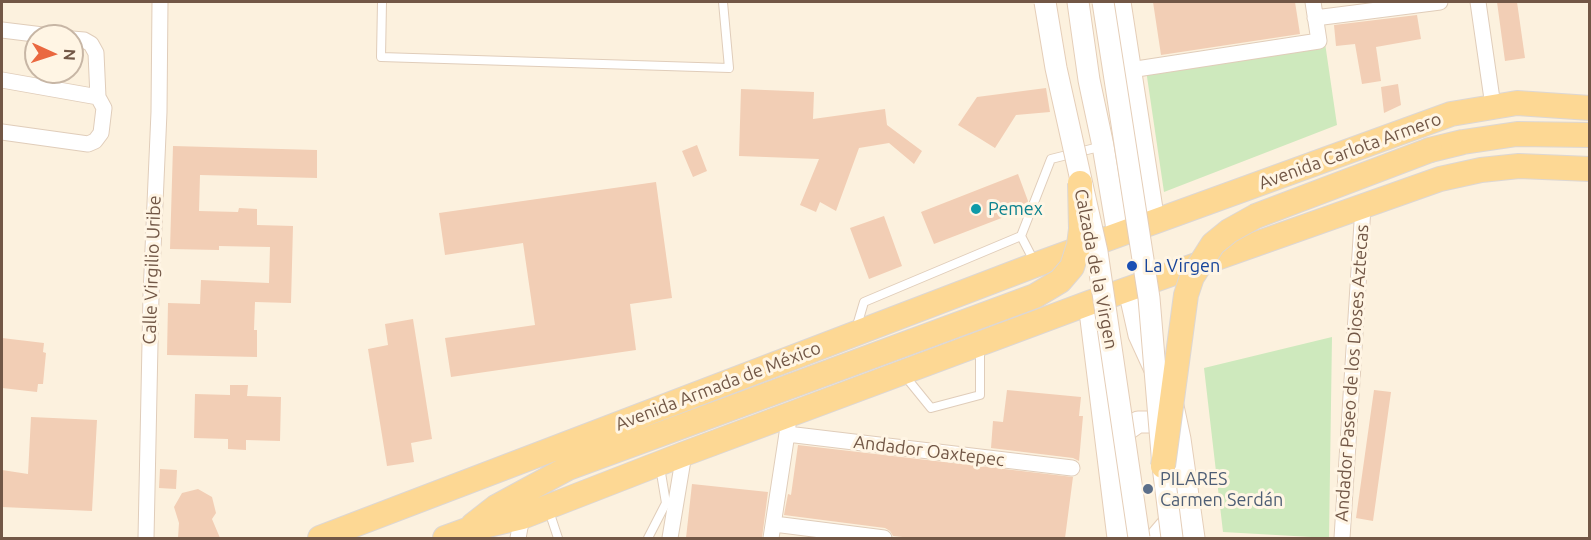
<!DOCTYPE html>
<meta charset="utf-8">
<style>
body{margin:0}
#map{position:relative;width:1591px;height:540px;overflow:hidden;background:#fcf1de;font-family:Ubuntu,sans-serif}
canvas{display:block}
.frame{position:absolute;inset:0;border:3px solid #725746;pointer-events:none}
.north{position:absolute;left:24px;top:24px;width:60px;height:60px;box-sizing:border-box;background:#fff5e4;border:2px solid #c7b6a5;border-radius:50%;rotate:93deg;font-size:16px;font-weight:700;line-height:24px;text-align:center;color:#725746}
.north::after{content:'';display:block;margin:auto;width:21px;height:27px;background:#ea6840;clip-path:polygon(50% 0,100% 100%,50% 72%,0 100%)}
</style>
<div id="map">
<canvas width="1591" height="540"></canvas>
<div class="frame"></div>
<div class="north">N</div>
</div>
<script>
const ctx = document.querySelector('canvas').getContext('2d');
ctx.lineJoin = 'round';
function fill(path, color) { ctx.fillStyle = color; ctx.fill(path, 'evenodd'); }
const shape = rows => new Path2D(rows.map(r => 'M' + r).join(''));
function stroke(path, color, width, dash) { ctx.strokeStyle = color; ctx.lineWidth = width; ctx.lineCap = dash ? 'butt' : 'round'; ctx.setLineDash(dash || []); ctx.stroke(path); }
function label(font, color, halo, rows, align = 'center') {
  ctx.font = font + ' Ubuntu,sans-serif'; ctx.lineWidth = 6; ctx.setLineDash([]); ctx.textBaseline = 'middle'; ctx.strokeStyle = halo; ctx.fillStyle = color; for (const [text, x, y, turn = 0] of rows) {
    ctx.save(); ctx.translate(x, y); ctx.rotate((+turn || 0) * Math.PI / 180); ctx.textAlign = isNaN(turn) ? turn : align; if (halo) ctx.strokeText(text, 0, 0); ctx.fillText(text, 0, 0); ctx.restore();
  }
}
fill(shape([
 [1325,43,1337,125,1164,192,1146,70],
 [1332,337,1329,538,1223,532,1204,368]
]), '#cee9bd');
fill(shape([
 [1153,2,1295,2,1300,34,1161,55],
 [1497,2,1517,2,1525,58,1505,61],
 [1417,15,1421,39,1376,47,1381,81,1362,84,1355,44,1336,46,1334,25],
 [1398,84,1401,105,1384,113,1381,87],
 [1046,88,1050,112,1016,115,995,148,958,125,977,97],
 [741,89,814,92,813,119,885,109,887,125,922,151,914,164,889,143,859,148,836,211,820,202,816,212,800,205,819,159,739,156],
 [697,145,707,171,693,177,682,151],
 [173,146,317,150,317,178,200,175,199,211,238,212,239,208,257,209,257,225,293,226,291,303,255,302,254,330,257,330,257,357,167,355,168,303,200,304,201,280,269,283,270,247,219,246,219,250,170,249],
 [1018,174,1028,201,1025,209,934,244,921,212],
 [656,182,672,298,630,304,636,350,451,377,445,338,535,325,523,243,445,255,439,213],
 [884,216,902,266,869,279,850,228],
 [413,319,432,439,411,443,414,462,387,466,368,349,388,345,385,324],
 [2,338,44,343,43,352,46,353,43,384,38,384,37,392,2,388],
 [230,385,248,385,247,396,281,397,280,441,246,440,246,450,228,449,228,439,194,438,195,394,230,395],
 [1007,390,1081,397,1079,416,1083,416,1079,461,1073,458,991,448,993,421,1003,422],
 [1374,390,1391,392,1373,521,1356,518],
 [31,417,97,420,92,511,2,507,2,470,28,474],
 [798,445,1073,477,1065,538,912,538,893,536,890,531,885,528,784,515,788,494,791,495],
 [160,469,177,470,176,489,159,488],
 [692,484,768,492,762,538,686,538],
 [198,489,212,497,216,513,212,519,220,538,178,538,179,523,174,507,182,493]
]), '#f2ceb5');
const lane = shape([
 [382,2,381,57,729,68,723,2],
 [1021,236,1051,159,1103,146],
 [856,329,864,302,1021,236,1035,263],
 [905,376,931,408,980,395,980,348],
 [549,511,558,538],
 [648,538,666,503,660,467]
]);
const street = shape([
 [1478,2,1493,106],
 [1315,18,1440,2],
 [2,30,51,36],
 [72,39,84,40,91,44,96,53,98,97],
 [1130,70,1319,41,1313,2],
 [2,80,98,97,104,108,101,133,95,141,88,144,2,132],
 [787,434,1072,468],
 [774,524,884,538],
 [146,538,151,295,159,112,160,2],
 [518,538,522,517],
 [670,538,684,454],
 [771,538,788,427],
 [1342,538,1363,207]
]);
const secondary = shape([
 [1078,2,1089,80,1103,146,1118,235],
 [1120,2,1154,222],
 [1129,290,1139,335,1155,370],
 [1089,303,1118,538],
 [1173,406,1180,439,1194,538],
 [1117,449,1125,431,1138,422,1151,422,1168,426,1174,432],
 [1156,538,1179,511]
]);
const primary = shape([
 [1430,150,1463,142,1517,134,1590,135],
 [473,525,496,507,568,468,699,420],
 [320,538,1035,265,1451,114,1517,103,1590,108],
 [445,538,467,530,522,517,684,454,1089,303,1440,179,1481,170,1519,166,1590,169]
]);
stroke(lane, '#e0cdba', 10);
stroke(street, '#e0cdba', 17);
stroke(secondary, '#e5ceb8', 23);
stroke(primary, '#ddd7d3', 26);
stroke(lane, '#fff', 8);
stroke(street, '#fff', 15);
stroke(secondary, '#fff', 21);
stroke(primary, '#fdd894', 24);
const secondaryBridge = shape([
 [1045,2,1056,68,1097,252,1139,538],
 [1103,2,1149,298,1163,466,1172,538]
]);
const primaryBridge = shape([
 [699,420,1035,296,1060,281,1072,267,1079,245,1081,229,1080,183],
 [1163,466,1186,295,1192,277,1213,244,1229,231,1256,216,1430,150]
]);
stroke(secondaryBridge, '#e5ceb8', 23, []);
stroke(primaryBridge, '#ddd7d3', 26, []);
stroke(secondaryBridge, '#fff', 21);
stroke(primaryBridge, '#fdd894', 24);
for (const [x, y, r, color] of [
 [976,209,6,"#0f9aa8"],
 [1132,266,6,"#1a4fb4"],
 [1148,489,6,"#5c6f8a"]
]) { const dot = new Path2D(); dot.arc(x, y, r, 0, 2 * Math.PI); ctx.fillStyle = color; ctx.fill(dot); stroke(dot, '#fff5e4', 2); }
label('18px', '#725746', '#fff5e4', [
 ["Avenida Carlota Armero",1350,151,-20],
 ["Calzada de la Virgen",1096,269,79],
 ["Calle Virgilio Uribe",152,270,-88],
 ["Andador Paseo de los Dioses Aztecas",1352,373,-86],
 ["Avenida Armada de México",718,386,-21],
 ["Andador Oaxtepec",929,451,7]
]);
label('18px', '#0d838f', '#fff5e4', [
 ["Pemex",988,209]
], 'left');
label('18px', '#164399', '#fff5e4', [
 ["La Virgen",1144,266]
], 'left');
label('18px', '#4e5e75', '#fff5e4', [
 ["PILARES",1160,479],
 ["Carmen Serdán",1160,500]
], 'left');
</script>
